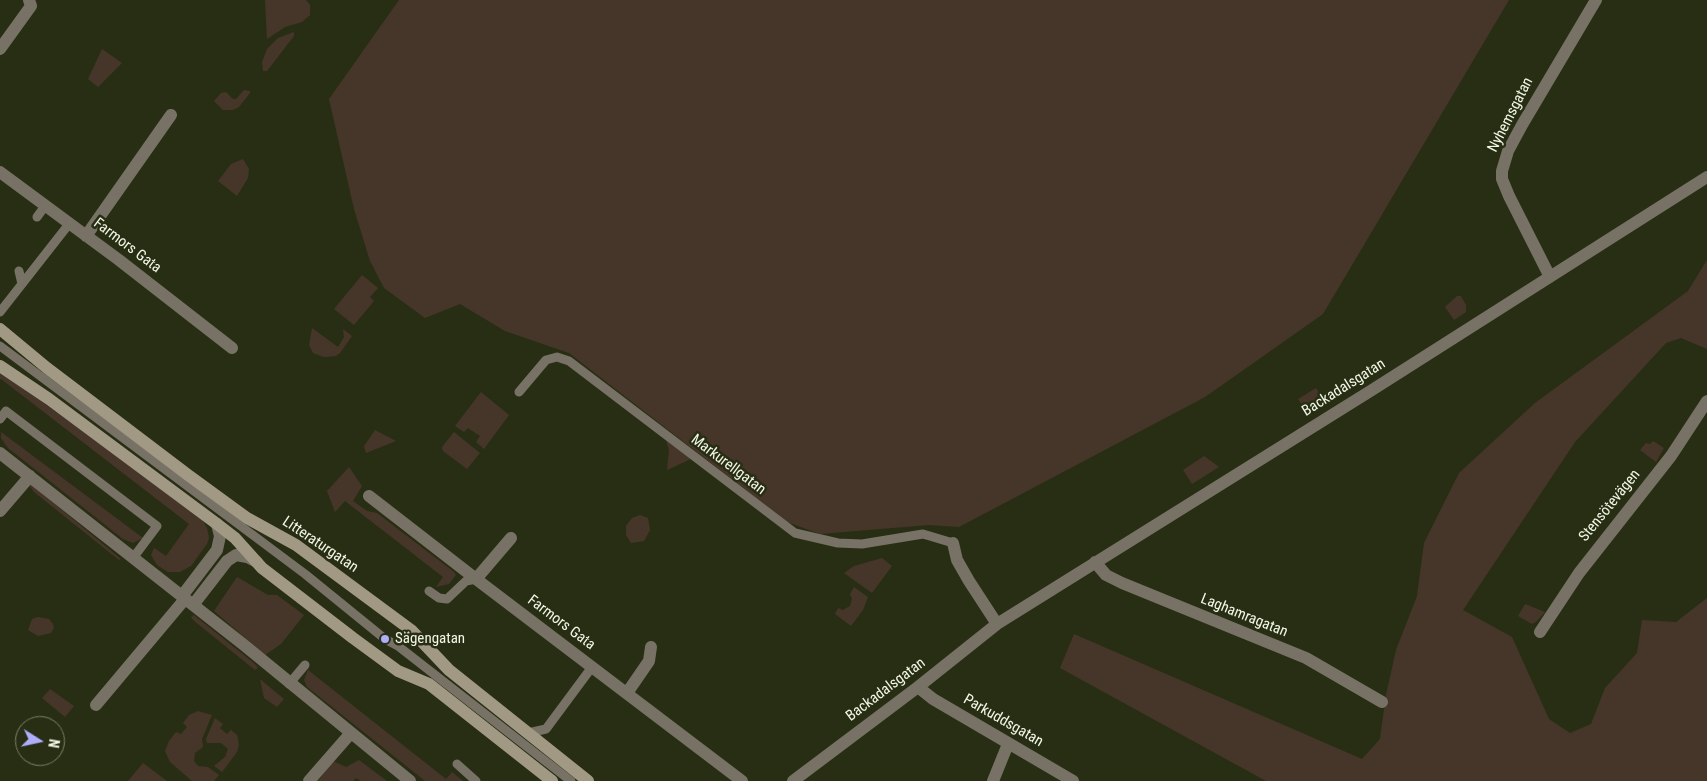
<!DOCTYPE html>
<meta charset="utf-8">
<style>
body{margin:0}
#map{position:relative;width:1707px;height:781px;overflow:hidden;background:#282e13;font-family:"Roboto Condensed",sans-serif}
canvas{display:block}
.north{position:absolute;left:15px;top:716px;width:50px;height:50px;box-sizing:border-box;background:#282e13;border:1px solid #797e67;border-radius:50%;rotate:100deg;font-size:14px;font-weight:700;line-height:20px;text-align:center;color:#f2f7e6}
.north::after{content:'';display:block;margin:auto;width:18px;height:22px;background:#aeaefa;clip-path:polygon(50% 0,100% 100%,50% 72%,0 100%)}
</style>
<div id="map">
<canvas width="1707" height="781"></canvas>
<div class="north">N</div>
</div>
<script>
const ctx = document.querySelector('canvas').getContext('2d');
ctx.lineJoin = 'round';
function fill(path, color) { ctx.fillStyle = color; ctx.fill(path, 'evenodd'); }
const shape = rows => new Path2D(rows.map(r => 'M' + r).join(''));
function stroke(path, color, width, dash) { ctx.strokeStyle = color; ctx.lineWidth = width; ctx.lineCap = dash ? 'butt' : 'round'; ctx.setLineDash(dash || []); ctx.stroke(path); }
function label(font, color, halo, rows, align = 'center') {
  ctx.font = font + ' "Roboto Condensed",sans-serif'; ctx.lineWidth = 5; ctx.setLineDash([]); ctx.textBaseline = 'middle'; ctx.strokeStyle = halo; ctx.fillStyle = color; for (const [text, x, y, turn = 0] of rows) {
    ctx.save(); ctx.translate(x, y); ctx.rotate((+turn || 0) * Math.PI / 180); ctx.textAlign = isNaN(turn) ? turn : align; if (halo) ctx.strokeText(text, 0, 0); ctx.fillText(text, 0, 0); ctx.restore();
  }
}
fill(shape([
 [265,0,306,0,310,5,310,15,302,22,285,27,267,39],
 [399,0,1509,0,1323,314,1205,397,959,527,929,525,820,534,787,522,569,353,505,331,460,304,425,318,384,288,370,261,354,209,329,99],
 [294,32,294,36,267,71,263,71,262,62,267,49,278,38],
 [102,49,122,63,98,87,88,79],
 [244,90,250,91,250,93,239,107,233,110,223,110,214,101,221,93,226,92,233,99,236,99],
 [243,159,249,169,248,178,237,196,218,181,231,164],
 [1707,260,1707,349,1681,338,1666,343,1575,442,1463,610,1512,637,1549,719,1570,733,1591,724,1605,688,1637,653,1642,620,1676,622,1707,598,1707,781,1266,781,1060,668,1074,634,1362,759,1380,739,1386,695,1396,650,1417,596,1424,543,1459,473,1535,403,1688,291],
 [362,275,378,288,370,297,374,301,354,325,334,309],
 [1457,296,1461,296,1466,305,1466,312,1454,320,1445,307],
 [312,328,338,347,344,337,343,329,352,336,340,353,336,356,324,357,313,353,309,345],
 [0,372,94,439,203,521,207,528,209,538,207,544,191,566,180,572,168,572,157,565,151,555,154,548,166,556,189,524,1,379,0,380],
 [1316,388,1324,401,1307,412,1298,399],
 [481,392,509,415,484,449,476,442,480,436,468,428,464,432,455,426],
 [375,430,396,441,366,453,364,446],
 [1,432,143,538,133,543,123,539,8,448,1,438],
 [454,432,480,453,467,469,443,451,442,447],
 [666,440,691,459,667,470,669,450],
 [1653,441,1664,448,1656,462,1640,450,1646,443,1650,444],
 [1204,456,1219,467,1192,484,1183,470],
 [349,467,362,486,353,501,367,511,377,513,454,572,456,575,449,584,436,587,443,577,345,501,335,512,327,491],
 [29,485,32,485,121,559,119,560,34,492],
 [640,515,648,518,650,530,644,541,631,543,626,535,626,526,632,518],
 [882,558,892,566,872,593,844,573,854,566],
 [237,577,268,595,277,595,304,615,281,644,265,655,214,611],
 [854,587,868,597,863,610,851,626,835,614,838,608,843,610,850,606,852,599,850,594],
 [1525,604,1545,612,1536,622,1532,624,1518,616],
 [194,615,255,664,258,668,255,670,193,620,191,617],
 [38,617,49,619,53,624,54,628,51,633,38,636,28,630,32,619],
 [308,670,446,779,452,772,463,781,425,781,307,687,304,680],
 [260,679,284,699,277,707,264,698],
 [50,689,74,706,65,717,42,698],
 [198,711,212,715,202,739,203,747,195,753,194,761,198,766,208,767,219,775,214,781,192,781,170,762,165,751,169,741,176,732,181,734,187,727,183,723,189,715],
 [215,718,223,724,220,728,227,734,231,730,237,735,239,745,237,752,222,772,214,766,225,757,228,749,221,743,207,743,206,739],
 [359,760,387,781,361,781,356,778,353,781,318,781,333,761,346,767],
 [143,763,167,781,128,781]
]), '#46362a');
stroke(shape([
 [37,217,45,206],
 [19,271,22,284],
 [0,312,69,224],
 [0,346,305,574,385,639,398,646,571,781],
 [519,392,546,360,557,357,569,361,795,533,838,543,862,544,923,534,953,543],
 [0,419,6,411,157,526,133,558],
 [429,591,439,598,447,599,466,581,476,579],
 [289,684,305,665],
 [528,733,546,729,592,667],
 [457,764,476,781]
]), '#777265', 9);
stroke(shape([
 [0,49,31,6,29,0],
 [0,172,119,260,232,348],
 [86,236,171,115],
 [1550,277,1509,196,1502,179,1502,171,1508,151,1522,125,1596,0],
 [0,453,244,645,410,781],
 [369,496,476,579,511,538],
 [0,511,30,476],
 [953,543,957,560,969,581,997,624],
 [1095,562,1106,575,1122,583,1306,658,1382,702],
 [476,579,742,781],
 [182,596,217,550,220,536,217,524],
 [193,605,227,561,236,555,247,557,257,562],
 [1540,632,1579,573,1671,456,1707,401],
 [918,687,933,699,1073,781],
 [627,693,649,661,651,647],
 [96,705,185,599],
 [309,781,350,734],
 [793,781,918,687,997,624,1372,390,1707,177],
 [993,781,1008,744]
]), '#777265', 12);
stroke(shape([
 [0,329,47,368,188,475,247,518,296,545,411,630,449,670,588,781],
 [0,366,49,399,217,524,235,538,262,568,353,638,398,671,429,684,552,781]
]), '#a29985', 12);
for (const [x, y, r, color] of [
 [385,639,5,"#aeaefa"]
]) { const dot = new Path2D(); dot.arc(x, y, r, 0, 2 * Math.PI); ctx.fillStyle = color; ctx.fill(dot); stroke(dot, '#282e13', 2); }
label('15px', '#f2f7e6', '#282e13', [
 ["Nyhemsgatan",1511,115,-63],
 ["Farmors Gata",127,246,37],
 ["Backadalsgatan",1344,388,-32],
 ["Markurellgatan",728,465,37],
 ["Stensötevägen",1610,506,-51],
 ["Litteraturgatan",320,545,34],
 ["Laghamragatan",1244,616,22],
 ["Farmors Gata",561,623,37],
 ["Backadalsgatan",886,690,-37],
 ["Parkuddsgatan",1003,721,30]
]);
label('15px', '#f2f7e6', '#282e13', [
 ["Sägengatan",395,639]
], 'left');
</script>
